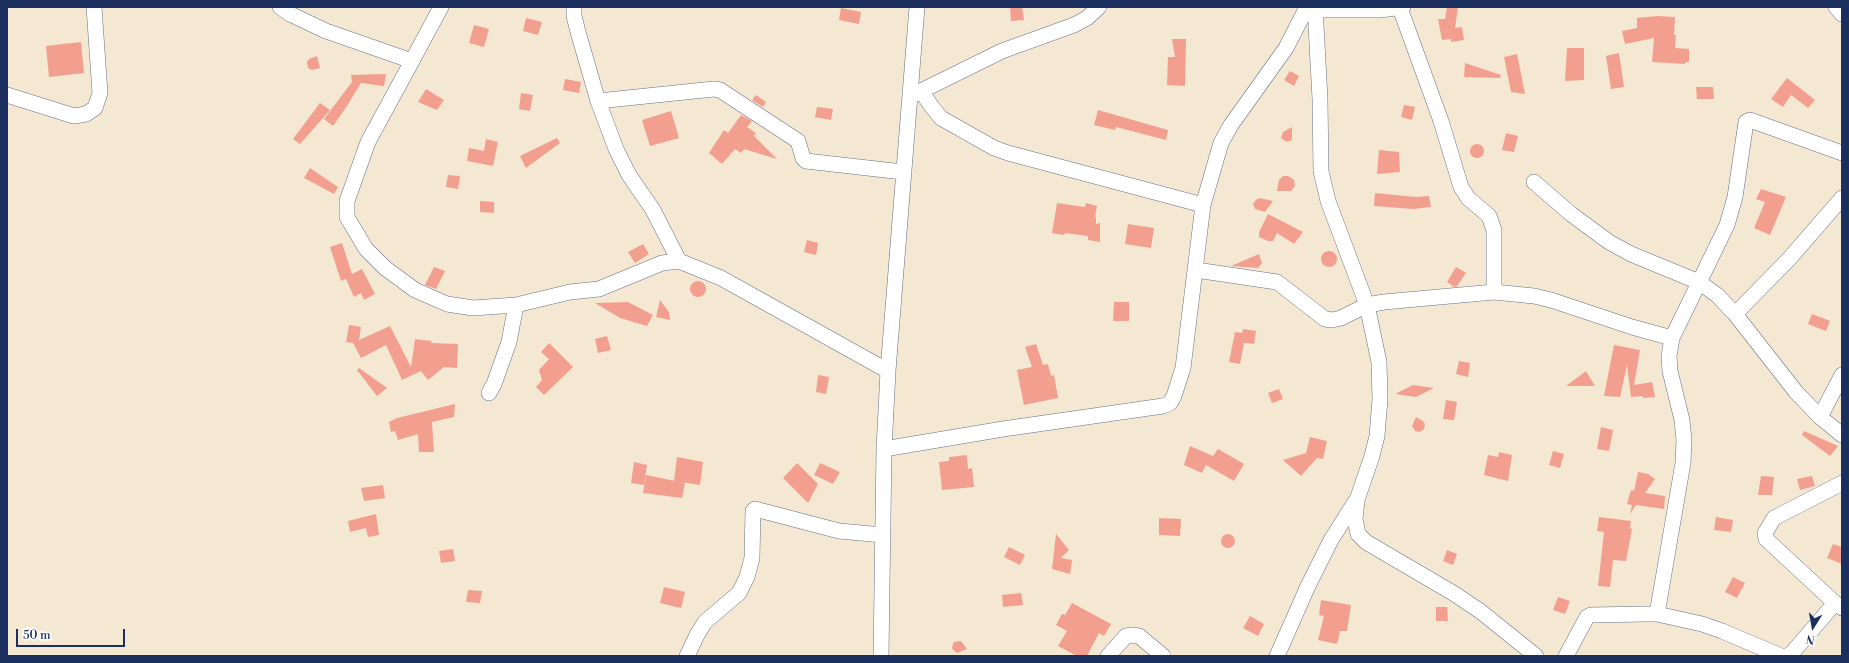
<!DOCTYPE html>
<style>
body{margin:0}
#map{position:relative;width:1849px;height:663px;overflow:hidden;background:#f4e8d2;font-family:"Libre Bodoni",serif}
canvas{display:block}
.frame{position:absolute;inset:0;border:8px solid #1b2f5e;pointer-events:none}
.north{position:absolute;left:1793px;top:607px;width:40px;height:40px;-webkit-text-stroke:3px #fff;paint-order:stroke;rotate:191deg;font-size:11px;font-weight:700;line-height:16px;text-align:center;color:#1b2f5e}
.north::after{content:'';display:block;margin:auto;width:14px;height:18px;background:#1b2f5e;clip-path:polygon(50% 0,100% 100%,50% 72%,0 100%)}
.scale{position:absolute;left:16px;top:629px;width:109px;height:18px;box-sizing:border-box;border:2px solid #1b2f5e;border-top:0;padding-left:5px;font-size:12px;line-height:14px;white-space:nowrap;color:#1b2f5e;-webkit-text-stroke:3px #fff;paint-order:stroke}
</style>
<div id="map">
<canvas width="1849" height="663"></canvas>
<div class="frame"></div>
<div class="north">N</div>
<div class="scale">50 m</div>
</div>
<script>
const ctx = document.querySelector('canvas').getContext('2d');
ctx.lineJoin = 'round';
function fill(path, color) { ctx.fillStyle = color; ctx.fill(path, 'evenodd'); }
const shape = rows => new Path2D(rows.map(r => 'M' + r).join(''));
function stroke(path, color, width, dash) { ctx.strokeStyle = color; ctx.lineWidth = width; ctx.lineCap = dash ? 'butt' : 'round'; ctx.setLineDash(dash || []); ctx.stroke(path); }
fill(shape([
 [1010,7,1022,7,1024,20,1011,21],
 [1447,7,1458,7,1455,28,1462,27,1464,40,1451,42,1451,39,1442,40,1438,19,1445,19],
 [841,8,861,12,859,24,839,20],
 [1657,16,1675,17,1674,35,1676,35,1675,48,1689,49,1689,62,1685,62,1685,64,1652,62,1654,38,1625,44,1622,31,1637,28,1637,18],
 [526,18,542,22,538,35,523,31],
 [474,25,489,29,484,47,469,43],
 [1172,39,1186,39,1185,86,1167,85,1168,57,1175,57],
 [81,42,84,73,49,77,46,46],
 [1567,48,1584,48,1584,80,1565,81],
 [1619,53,1624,87,1611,89,1606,56],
 [1517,54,1525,94,1511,92,1504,57],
 [317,56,320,68,312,70,308,68,307,62,309,59],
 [1465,63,1501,75,1500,78,1464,77],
 [1290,71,1299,76,1294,86,1284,80],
 [386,74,384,86,361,83,347,106,333,126,324,119,352,82,351,75],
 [1787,78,1815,100,1808,108,1791,95,1783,107,1771,99],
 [565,79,581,82,579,93,563,90],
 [1696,87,1713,87,1714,99,1697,99],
 [426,89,444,100,437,110,418,102],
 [521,93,533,95,530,111,519,109],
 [756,95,766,102,763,107,752,100],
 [320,103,330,110,300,144,293,139],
 [1404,105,1415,107,1412,120,1401,117],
 [817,107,833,109,831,120,815,117],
 [1098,110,1168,130,1166,140,1116,127,1115,130,1094,125],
 [671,111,679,138,650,146,642,120],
 [741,115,752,121,747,127,756,133,754,136,777,159,744,149,741,153,735,149,722,164,709,153,724,130,728,133],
 [1292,127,1292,140,1287,142,1281,138,1283,132],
 [1506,133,1518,136,1514,152,1502,150],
 [557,138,560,143,526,168,520,156],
 [486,139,498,142,493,166,467,161,469,148,484,151],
 '1470 151a7 7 0 1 1 14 0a7 7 0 1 1-14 0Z',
 [1379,150,1399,152,1400,172,1377,174],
 [310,168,338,187,334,194,304,178],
 [448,175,460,176,458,189,446,187],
 [1283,176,1288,176,1294,180,1295,186,1291,191,1277,191,1279,180],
 [1761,189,1786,197,1770,235,1754,228,1765,202,1756,199],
 [1375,193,1416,197,1429,196,1431,207,1413,209,1374,206],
 [1259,198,1273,201,1265,212,1255,209,1253,204,1256,200],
 [480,201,494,202,494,213,480,212],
 [1057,203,1085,207,1086,203,1097,206,1095,217,1096,217,1096,224,1100,223,1100,242,1088,240,1088,236,1065,233,1064,235,1052,233],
 [1268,214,1303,232,1294,244,1277,233,1273,241,1268,241,1259,237,1259,232],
 [1128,224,1154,228,1151,248,1125,244],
 [807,240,818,243,816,255,804,252],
 [342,243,352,274,362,269,375,294,364,300,361,293,354,297,346,279,341,281,330,247],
 [643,244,649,254,635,263,628,252],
 '1321 259a8 8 0 1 1 16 0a8 8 0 1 1-16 0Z',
 [1259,254,1262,263,1258,268,1231,266],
 [434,267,445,271,436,289,425,285],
 [1456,267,1466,273,1457,286,1454,287,1447,282],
 '690 289a8 8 0 1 1 16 0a8 8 0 1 1-16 0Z',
 [660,300,669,312,670,320,656,317],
 [628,302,653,315,647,326,620,318,595,303],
 [1114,302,1129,302,1129,321,1113,321],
 [1812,314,1830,321,1826,331,1808,324],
 [349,325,361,327,359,340,390,326,411,367,415,339,432,341,431,343,458,344,457,368,444,367,428,380,421,371,402,380,386,345,361,358,353,343,346,342],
 [1243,329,1256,331,1254,344,1244,343,1240,364,1229,362,1235,332,1242,333],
 [607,336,611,350,598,353,595,339],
 [549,343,573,367,544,395,536,387,542,380,539,370,549,359,541,352],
 [1036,344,1043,365,1048,364,1051,376,1054,375,1058,398,1024,405,1017,370,1032,367,1025,347],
 [1614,345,1640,350,1634,385,1652,382,1655,397,1643,398,1643,396,1631,397,1627,365,1620,397,1604,396],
 [1459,361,1470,363,1468,377,1456,374],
 [359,368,387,388,377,396,357,370],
 [1586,371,1595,386,1566,386],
 [818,375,829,377,826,394,816,392],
 [1413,385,1434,388,1416,397,1395,394],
 [1279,389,1283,399,1272,403,1268,393],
 [1446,400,1457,402,1454,420,1443,419],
 [455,404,454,417,432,422,434,452,419,452,418,434,398,440,395,431,391,432,389,422,397,418],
 [1416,417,1423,421,1425,424,1424,429,1420,432,1415,431,1412,426],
 [1601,427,1613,430,1609,451,1597,449],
 [1804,431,1838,446,1830,456,1802,435],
 [1310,437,1327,441,1323,459,1317,458,1301,476,1283,460,1306,453],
 [1190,446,1213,456,1218,449,1244,464,1234,481,1206,465,1202,473,1184,465],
 [1553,451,1564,454,1560,468,1549,465],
 [1499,452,1512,455,1508,481,1484,475,1488,455,1498,457],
 [967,455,968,469,972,468,974,487,942,490,939,462,949,461,949,457],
 [677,457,703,462,700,485,674,481],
 [634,462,647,465,644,485,631,483],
 [797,463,818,484,808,503,783,478],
 [820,463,840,472,833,484,814,475],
 [1638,472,1648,474,1655,479,1645,493,1665,496,1664,509,1636,505,1630,514,1632,505,1627,504,1631,490,1634,491],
 [646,475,685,483,682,498,643,493],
 [1761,476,1774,477,1772,495,1758,495],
 [1812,476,1815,486,1800,490,1797,479],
 [383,485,385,498,364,501,361,488],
 [376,514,379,535,368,537,366,528,350,532,348,521],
 [1599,517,1631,521,1630,528,1632,529,1626,561,1613,560,1610,587,1598,586,1604,532,1597,531],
 [1716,517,1733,520,1731,532,1714,530],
 [1159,518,1181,519,1180,536,1159,535],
 '1221 541a7 7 0 1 1 14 0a7 7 0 1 1-14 0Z',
 [1056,534,1069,550,1061,558,1072,560,1070,574,1052,569],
 [1833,544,1842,547,1842,564,1827,558],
 [1009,547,1025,555,1020,565,1004,557],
 [453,549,455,561,441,563,439,551],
 [1447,550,1457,554,1453,565,1443,561],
 [1733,577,1745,583,1737,598,1725,592],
 [664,587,685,592,681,608,660,603],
 [468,590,482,591,480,603,466,602],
 [1021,593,1023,605,1003,607,1002,595],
 [1558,597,1570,601,1565,614,1553,610],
 [1321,600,1351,605,1347,631,1340,631,1337,644,1318,640,1324,616,1319,615],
 [1072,603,1111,624,1104,636,1099,633,1087,656,1077,656,1058,646,1067,631,1056,625,1062,614,1065,615],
 [1436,607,1447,607,1448,621,1436,621],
 [1250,616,1264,624,1258,636,1243,628],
 [961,641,967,649,957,653,952,649,953,644,954,642]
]), '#f39f8f');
const minor = shape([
 [280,7,290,14,326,31,412,61,368,142,347,201,347,217,366,249,385,268,415,290,447,304,473,308,516,305,509,342,494,384,489,393],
 [1315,7,1320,99,1321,171,1328,201,1367,305,1379,362,1380,399,1377,436,1372,456,1357,500,1355,519,1358,534,1366,542,1453,593,1480,611,1536,656],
 [1836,7,1842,14],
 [1400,8,1441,121,1461,187,1468,198,1489,216,1494,230,1494,292],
 [1315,10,1380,10,1403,7],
 [412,61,441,7],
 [921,91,932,107,941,118,994,148,1008,153,1203,205],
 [7,95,74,116,86,114,95,108,100,93,94,7],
 [913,95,1002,51,1074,25,1087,18,1099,7],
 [598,101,714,89,720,90,798,141,803,158,806,161,903,172],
 [1534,182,1571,214,1609,242,1631,254,1699,282,1717,295,1735,314,1796,392,1820,417,1842,435],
 [679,261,721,278,888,371],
 [1196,270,1277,282,1325,319,1332,320,1341,318,1367,305,1384,302,1494,292,1534,296,1551,300,1632,327,1672,338],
 [516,305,570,292,599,289,662,263,679,261,653,210,629,175,616,149,598,101,578,32,574,16,574,7],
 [1735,314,1789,259,1842,198],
 [1820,417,1842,375],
 [884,449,1003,429,1163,406,1170,403,1174,396,1183,368,1203,205,1221,143,1231,125,1286,48,1307,7],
 [1835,603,1766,539,1765,533,1774,518,1842,483],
 [1657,614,1683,463,1684,440,1682,420,1670,371,1669,356,1672,338,1727,225,1735,197,1746,122,1750,120,1842,153],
 [687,656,697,635,705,622,739,593,747,577,752,558,753,511,755,509,839,531,883,535],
 [881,656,884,449,888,371,917,7],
 [1108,656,1126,636,1132,635,1139,636,1163,656],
 [1277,656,1308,586,1331,540,1355,502],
 [1566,656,1587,617,1591,615,1645,614,1657,614,1702,624,1722,631,1781,656],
 [1787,656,1792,653,1835,603,1842,608]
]);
stroke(minor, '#677087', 16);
stroke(minor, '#fff', 15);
</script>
